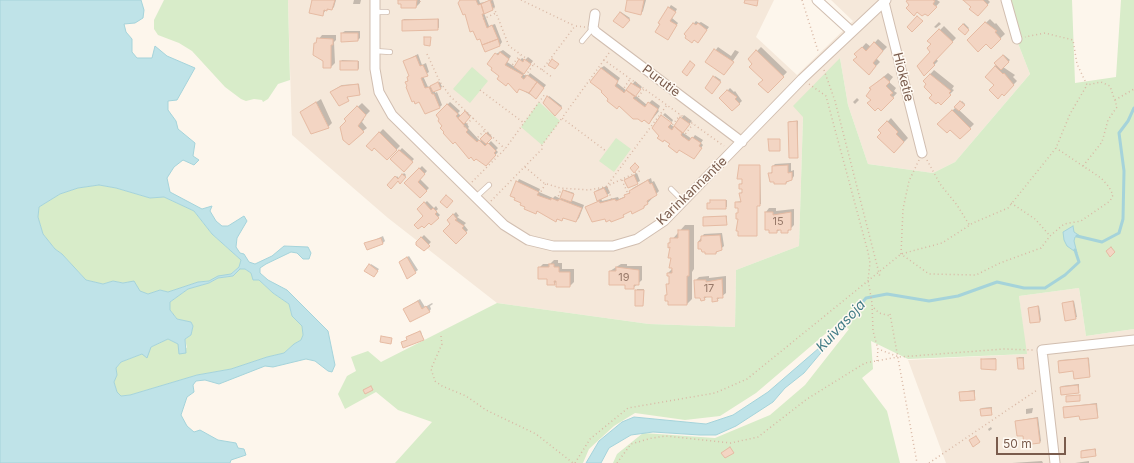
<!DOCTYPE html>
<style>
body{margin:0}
#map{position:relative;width:1134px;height:463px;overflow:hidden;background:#fdf6ec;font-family:Inter,sans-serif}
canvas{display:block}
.scale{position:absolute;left:996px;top:437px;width:70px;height:18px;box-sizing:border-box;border:2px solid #7a5c4d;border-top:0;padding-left:5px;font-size:12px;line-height:14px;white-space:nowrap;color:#7a5c4d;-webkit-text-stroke:3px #fffaf3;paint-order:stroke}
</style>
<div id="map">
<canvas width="1134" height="463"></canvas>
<div class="scale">50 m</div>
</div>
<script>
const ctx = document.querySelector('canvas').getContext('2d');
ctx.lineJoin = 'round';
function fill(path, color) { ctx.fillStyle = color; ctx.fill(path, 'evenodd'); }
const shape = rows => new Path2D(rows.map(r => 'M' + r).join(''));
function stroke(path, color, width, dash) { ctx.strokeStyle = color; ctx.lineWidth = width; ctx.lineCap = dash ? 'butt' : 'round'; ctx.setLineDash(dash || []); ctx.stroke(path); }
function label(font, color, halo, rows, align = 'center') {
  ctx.font = font + ' Inter,sans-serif'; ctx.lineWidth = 3; ctx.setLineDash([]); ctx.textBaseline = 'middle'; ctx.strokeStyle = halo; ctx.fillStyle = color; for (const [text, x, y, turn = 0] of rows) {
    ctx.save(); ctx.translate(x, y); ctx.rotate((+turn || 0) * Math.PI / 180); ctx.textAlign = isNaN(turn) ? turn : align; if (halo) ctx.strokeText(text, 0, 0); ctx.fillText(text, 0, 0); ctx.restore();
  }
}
fill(shape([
 [288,0,774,0,756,37,797,75,853,21,831,0,1001,0,1030,74,955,162,933,173,868,164,848,105,840,58,803,117,799,246,736,270,735,327,649,324,497,303,388,218,292,135],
 [1079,288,1086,336,1134,329,1134,463,946,463,908,360,1026,354,1019,296]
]), '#f5e8da');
fill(shape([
 [164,0,288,0,290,80,278,84,268,99,263,102,262,100,254,99,246,101,241,99,225,87,192,51,179,43,158,35,154,29,154,20],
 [1001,0,1072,0,1075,83,1116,77,1121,0,1134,0,1134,329,1086,336,1079,288,1019,296,1027,354,908,359,871,341,873,369,862,378,887,411,900,463,613,463,617,454,643,433,715,438,770,415,805,385,849,329,838,323,756,393,720,416,685,420,635,413,614,426,589,449,583,463,395,463,432,422,398,410,376,392,345,409,338,394,347,376,356,371,351,357,368,351,381,362,497,303,649,324,735,327,736,270,799,246,803,117,793,106,840,58,848,105,868,164,933,173,955,162,1030,74],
 [472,67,488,81,470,103,453,89],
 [539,102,560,121,542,145,521,127],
 [616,138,631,149,614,172,599,161],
 [99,185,116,188,150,198,164,197,194,211,212,234,241,260,239,267,231,274,209,281,198,282,168,292,160,290,148,294,140,292,134,282,123,283,113,281,103,284,86,280,62,254,55,249,43,234,38,217,39,207,60,194,78,188],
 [240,269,245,269,251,273,253,280,259,280,273,293,289,304,292,316,302,326,303,335,301,340,294,344,284,353,267,357,231,369,197,375,130,395,121,396,117,392,114,382,117,375,116,368,121,362,142,354,151,347,168,339,187,348,185,339,191,335,193,326,191,322,177,319,170,310,170,302,188,289,209,283,218,278,233,276]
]), '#d8ecc9');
const water = shape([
 [0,0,141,0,144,10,143,18,135,23,124,24,126,32,132,39,132,52,137,58,152,58,155,46,167,56,195,68,177,100,168,101,168,110,176,121,178,129,195,143,193,156,199,160,194,165,183,160,174,167,167,178,170,192,202,209,212,206,210,211,216,221,222,226,228,226,244,216,247,221,237,238,236,247,240,253,244,254,249,262,255,264,272,256,284,246,308,247,311,253,309,259,303,259,297,253,291,252,266,264,260,268,260,273,268,280,287,290,328,331,335,365,332,372,328,371,315,361,306,359,273,367,265,366,219,384,205,380,196,381,193,385,194,392,187,397,181,415,187,426,194,432,200,430,218,440,236,443,238,448,244,449,246,455,231,460,230,463,0,463,0,0],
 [99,185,116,188,150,198,164,197,194,211,212,234,241,260,239,267,231,274,218,276,209,281,198,282,168,292,160,290,148,294,140,291,134,281,123,283,113,281,103,284,86,280,62,254,55,249,43,234,38,217,39,207,60,194,78,188,99,185],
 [240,269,245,269,251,273,253,280,259,280,273,293,289,304,292,316,302,326,303,335,301,340,294,344,284,353,267,357,231,369,197,375,130,395,121,396,117,392,114,382,117,375,116,368,121,362,142,354,147,358,151,347,168,339,178,344,179,354,186,353,185,339,191,335,193,326,191,322,177,319,170,310,170,302,188,289,209,283,218,278,233,276,240,269],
 [1073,226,1074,232,1080,236,1075,237,1074,241,1077,253,1067,246,1064,240,1063,232,1073,226],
 [841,329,804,373,785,388,773,402,736,426,716,435,700,435,653,432,631,435,609,448,601,463,586,463,599,441,622,422,634,417,706,424,733,415,768,392,841,329]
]);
fill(water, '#bfe3e8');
stroke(water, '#a5d3da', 1);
fill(shape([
 [313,0,336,0,334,7,332,9,326,10,322,15],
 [354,0,361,0,360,4,353,4],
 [399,0,420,0,420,3,416,7,402,3],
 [461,0,479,0,480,3,493,0,495,7,484,13,489,26,495,24,502,42,500,45,480,38],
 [628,0,646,0,643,11,641,14],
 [909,0,937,0,940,2,928,15,910,5],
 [965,0,988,0,990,2,978,14],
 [671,5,677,9,672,18,678,23,670,36,669,8],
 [621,12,630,18,623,27,615,21],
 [404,19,439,19,439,28,403,20],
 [990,19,995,24,996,23,1005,34,991,47,986,42,968,40],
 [696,21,699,23,701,22,709,27,700,39,685,34],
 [939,22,941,24,936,28,934,27],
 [964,23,969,28,965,33,959,29],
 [944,26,956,38,936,59,938,61,924,75,932,52,932,44,929,41],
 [345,31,360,31,360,38,358,40,342,33],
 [322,35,336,35,336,40,334,42,335,63,331,67,323,61,315,44],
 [878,39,887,47,876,58,880,62,869,73,856,54,866,43,871,47],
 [718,47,731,56,735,50,739,52,724,74,707,62],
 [761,47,787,72,768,92,764,80,749,59],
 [503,50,511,56,507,62,515,67,522,58,525,60,528,57,533,61,523,74,527,77,530,73,546,85,536,98,508,82,500,76,496,54],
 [418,54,422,65,426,63,429,72,423,76,428,87,440,82,442,87,435,91,435,93,437,92,442,105,440,107,420,101,408,86,407,82,410,75,405,61],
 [1004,55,1010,60,1003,67,1015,75,1013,77,1017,81,1004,94,986,77],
 [342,60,359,61,359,69,341,61],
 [604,66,620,78,617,83,627,91,635,81,642,87,635,95,647,105,652,100,660,106,658,110,659,111,649,123,609,99,601,68],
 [934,70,954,86,952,89,954,90,941,103,924,81],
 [888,73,893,77,889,82,896,88,894,91,897,93,881,110,872,100,875,84],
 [715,76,721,80,712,92,706,88],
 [359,84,360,93,348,96,348,100,332,91,342,85],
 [730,88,734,92,735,91,742,101,732,110,721,98],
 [549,96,562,106,555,115,544,103],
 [857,98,859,100,855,104,853,102],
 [321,99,332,123,328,127,302,112],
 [962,101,965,104,959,110,974,124,960,138,950,128,939,124],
 [450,102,460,111,458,113,461,116,466,111,470,115,465,121,469,127,468,128,480,141,488,132,492,137,486,142,488,144,491,141,498,148,496,150,498,152,486,165,444,126,437,115],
 [362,103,370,111,363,118,364,119,362,122,367,128,363,131,345,119],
 [665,113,673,120,672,122,663,115],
 [684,115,692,121,682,132,692,139,695,135,703,140,701,143,703,145,696,155,659,138,670,124,674,127],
 [891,118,908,138,894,152,880,130],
 [790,121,798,121,797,157,789,122],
 [383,129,400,146,387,159,374,147,367,146],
 [402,148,414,159,404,170,392,159],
 [791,163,791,171,794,170,794,176,792,179,786,183,769,178,769,174,773,171,773,166,775,164],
 [740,165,760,165,761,204,757,205,757,235,736,202,742,201,740,193,743,192,743,188,740,184,743,183],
 [422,166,427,171,420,179,429,188,420,197,406,183],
 [404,173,406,175,400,182,398,180,389,185,397,176,399,179],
 [637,173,640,181,628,187,625,180],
 [651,178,652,182,654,181,659,191,644,207,631,210,625,213,623,216,611,219,605,218,586,208,598,201,595,193,597,190,607,186,610,193,601,198,602,201,618,197,619,199,626,196,633,188],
 [519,179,540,189,539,192,553,198,555,196,561,199,565,190,574,193,571,200,584,205,579,218,576,221,564,217,562,220,558,219,556,220,538,211,536,213,527,207,511,195],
 [712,200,727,200,727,207,708,204,711,203],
 [427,201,434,208,436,206,438,209,436,211,440,215,431,224,418,209],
 [769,208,776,208,776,211,794,209,794,225,787,232,782,229,776,232,766,212],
 [456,212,459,216,457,217,466,223,464,225,468,230,456,242,452,224,448,220],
 [727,216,726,224,704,218,705,217],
 [685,225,694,225,694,269,692,272,692,299,687,304,669,300,666,296,668,293,667,285,670,282,670,275,668,273,673,268,671,246,669,243],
 [722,233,724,246,716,253,706,251,698,242,704,234],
 [424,235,431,242,424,249,417,242],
 [383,236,385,241,383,243,366,244],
 [409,256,418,270,407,278,400,262],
 [554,260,558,260,558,263,562,263,562,269,574,269,574,282,570,286,557,281,554,284,539,268,543,264,550,264],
 [371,264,379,269,374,276,366,270],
 [621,264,627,264,627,266,642,266,642,280,633,288,610,271],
 [709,276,709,278,726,276,726,293,717,300,713,296,708,296,704,299,695,281,699,277],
 [637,289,644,289,643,305,636,305],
 [420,299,425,307,432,303,433,304,430,306,431,309,429,312,404,309],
 [1074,301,1077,317,1065,319,1063,303],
 [1039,306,1041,320,1040,321,1029,308],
 [421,331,423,339,403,342,408,340,408,336],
 [1019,357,1024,357,1023,368,1018,358],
 [996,358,996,369,982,360,983,359],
 [1089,358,1090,376,1059,361,1060,360],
 [1079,384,1079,392,1061,387,1062,386],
 [975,390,975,399,960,393,961,392],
 [1097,403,1098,417,1080,415,1065,407],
 [992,407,991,414,981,409,982,408],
 [1033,408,1032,413,1026,414,1026,409],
 [1038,417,1041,441,1040,442,1023,435,1016,421],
 [991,427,992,429,989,431,988,429],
 [1096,449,1096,455,1082,451,1083,450],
 [1042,461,1043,463,1012,463],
 [1089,461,1089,463,1075,463]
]), '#0003');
stroke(shape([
 [1077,236,1102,242,1119,233,1123,219,1124,171,1119,133,1128,121,1134,108],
 [839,331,866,298,887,294,929,301,958,296,997,282,1024,288,1045,288,1065,275,1079,262,1075,250]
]), '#a5d3da', 3);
const building = shape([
 [312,0,335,0,332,10,327,9,327,11,324,10,323,16,309,13,312,0],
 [398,0,417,0,416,8,401,8,401,4,398,4,398,0],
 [460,0,476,0,478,5,481,4,484,14,482,14,487,28,492,25,498,39,482,45,480,39,477,40,473,31,470,32,465,14,463,15,458,3,460,0],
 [490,0,493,10,484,14,481,4,490,0],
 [627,0,644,0,641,15,625,11,627,0],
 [745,0,758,0,757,6,744,3,745,0],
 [908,0,933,0,935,1,933,4,937,7,928,16,925,14,922,16,917,12,914,16,906,8,909,5,906,1,908,0],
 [963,0,983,0,988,5,978,16,969,9,971,7,963,0],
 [668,7,676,12,670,21,677,25,668,40,655,32,660,24,658,23,668,7],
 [620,12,630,20,623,28,613,21,620,12],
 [917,16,923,21,912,32,907,27,917,16],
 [438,19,438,30,402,31,402,20,438,19],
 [985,22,997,31,995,32,1001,39,991,49,986,44,978,52,967,40,985,22],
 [693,23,696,25,698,23,707,30,698,43,694,40,692,43,685,38,686,36,684,34,693,23],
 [963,24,969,30,965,35,958,29,963,24],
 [939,29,953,42,933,63,935,65,924,76,917,66,930,52,927,48,931,44,927,41,939,29],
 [341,33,358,33,358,41,341,42,341,33],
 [424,37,431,37,430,46,424,45,424,37],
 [317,38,333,39,333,45,331,45,331,68,323,68,323,61,313,55,314,43,316,43,317,38],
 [498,39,500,46,485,52,482,45,498,39],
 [874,42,883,51,873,63,876,66,869,75,853,60,857,57,854,54,862,47,866,51,874,42],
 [714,49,734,62,724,75,705,62,714,49],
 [756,50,784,77,768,93,758,84,763,80,749,67,752,64,748,59,756,50],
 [500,52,509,59,505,65,523,75,521,77,524,79,527,75,537,82,529,93,519,89,517,93,508,83,506,86,497,79,499,76,491,70,492,68,487,64,495,53,498,55,500,52],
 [1003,55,1009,62,1001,70,994,63,1003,55],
 [416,56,420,66,423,65,428,76,421,78,425,88,429,87,432,94,434,94,440,108,425,114,419,102,415,104,414,101,412,102,406,87,407,86,405,82,408,81,407,77,409,76,403,61,416,56],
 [519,59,523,62,524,59,531,64,524,74,514,67,519,59],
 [552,59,559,64,555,69,548,65,552,59],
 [340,61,358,61,358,70,340,70,340,61],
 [690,61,695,65,687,76,682,72,690,61],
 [995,66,1003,74,1004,73,1014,85,1004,96,1002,94,998,99,989,90,994,85,985,77,995,66],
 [601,68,618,81,615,86,622,91,624,93,626,90,635,96,633,98,645,107,648,102,658,109,649,124,644,120,642,122,638,119,633,119,619,106,617,109,607,101,608,99,601,92,602,91,590,82,601,68],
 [930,74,951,91,949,93,951,95,941,105,938,102,936,104,929,98,932,95,924,87,926,84,923,81,930,74],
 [713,76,721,82,712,94,705,88,713,76],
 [884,77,890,82,886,86,893,93,890,95,894,98,881,111,878,108,875,111,867,103,871,100,866,96,871,89,869,88,884,77],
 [438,82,441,89,433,92,430,86,438,82],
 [537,82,544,88,536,99,529,93,537,82],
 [631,83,641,89,635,97,626,90,631,83],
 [358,84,360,95,347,97,349,101,339,106,330,92,341,86,358,84],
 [727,90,737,97,735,99,740,104,732,111,719,98,727,90],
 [547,96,562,108,555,116,543,103,547,96],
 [960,101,965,105,959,111,954,107,960,101],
 [316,102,329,128,311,134,300,112,316,102],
 [447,104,458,114,456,116,468,130,466,132,477,142,479,140,485,146,488,143,496,151,494,153,496,155,486,166,476,159,474,161,471,157,469,159,455,142,453,144,443,133,444,132,440,128,442,126,438,121,439,119,436,115,447,104],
 [357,106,366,115,358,126,364,132,349,145,343,140,340,127,346,121,344,119,357,106],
 [952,110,971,129,960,139,950,130,947,133,937,124,952,110],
 [465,111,470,117,464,124,458,118,465,111],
 [661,115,672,123,668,127,672,130,674,126,682,133,681,135,689,141,692,137,701,143,699,146,702,148,694,159,679,150,677,153,668,146,670,144,664,140,663,142,657,138,659,136,652,128,661,115],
 [680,117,690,124,683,133,674,126,680,117],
 [797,121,798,158,789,158,788,122,797,121],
 [887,121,898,132,896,134,904,142,894,153,877,137,881,133,878,130,887,121],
 [379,132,397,150,387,160,374,148,372,151,366,146,379,132],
 [486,133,492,138,486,144,480,139,486,133],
 [768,139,780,139,780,151,769,151,768,139],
 [399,150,413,162,404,172,390,159,399,150],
 [635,163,639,167,634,173,630,168,635,163],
 [739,165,760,165,760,206,757,206,757,236,738,236,738,231,736,231,738,219,736,219,736,213,738,213,738,208,735,208,735,202,741,202,739,193,742,193,742,189,739,189,739,184,742,184,742,179,737,179,739,165],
 [788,165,788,173,792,172,792,180,786,182,786,184,774,184,774,182,770,182,768,173,772,173,772,166,788,165],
 [419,168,425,174,418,182,427,191,420,198,404,183,419,168],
 [402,174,406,177,400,184,398,181,391,189,387,185,395,176,398,179,402,174],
 [634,175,638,184,628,188,624,180,634,175],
 [648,180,650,184,652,183,657,195,647,201,648,204,644,206,644,208,632,214,631,211,623,215,624,217,611,222,610,220,606,222,605,219,592,222,585,207,599,201,600,203,615,199,616,201,625,197,624,195,630,193,629,191,648,180],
 [516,181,539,192,537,195,551,200,551,198,558,201,559,199,582,208,576,222,563,218,562,221,557,219,556,222,537,211,536,214,524,209,525,207,520,205,521,203,514,200,515,198,510,196,516,181],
 [604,188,608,196,597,201,594,192,604,188],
 [563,190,574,194,571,202,560,198,563,190],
 [446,195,453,201,447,208,440,202,446,195],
 [710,200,726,200,726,209,707,209,707,203,710,203,710,200],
 [424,202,431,210,433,208,437,212,435,214,439,218,431,225,429,223,424,228,422,226,418,229,414,225,423,216,417,209,424,202],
 [765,212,773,212,773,215,791,212,791,230,788,230,788,233,781,233,781,230,777,230,777,233,769,233,769,230,765,230,765,212],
 [453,214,457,219,455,220,464,226,462,228,467,233,456,244,443,231,450,224,447,220,453,214],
 [726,216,727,225,703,226,703,217,726,216],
 [678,230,689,230,689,276,687,276,687,305,668,305,668,301,665,301,665,295,667,295,666,284,669,284,669,276,667,276,667,273,672,273,672,268,669,268,671,258,668,258,670,247,668,248,668,243,670,243,670,238,678,238,678,230],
 [720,235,722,250,716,252,716,254,705,254,705,252,702,252,701,249,698,249,698,242,701,241,701,236,720,235],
 [421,237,430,246,424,251,416,245,416,242,421,237],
 [381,238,383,244,367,250,364,243,381,238],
 [1111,247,1115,252,1110,257,1106,251,1111,247],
 [407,257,416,273,407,279,399,262,407,257],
 [369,264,378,271,374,277,364,271,369,264],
 [549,264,554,264,554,267,559,267,559,272,570,272,570,287,556,287,556,281,554,281,555,285,547,285,547,279,538,279,538,267,549,267,549,264],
 [616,267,639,270,639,285,634,285,634,289,625,289,625,285,609,285,609,271,616,271,616,267],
 [722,279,723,298,717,298,718,301,712,302,712,297,704,297,705,300,701,301,700,298,695,298,694,280,706,280,706,282,722,279],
 [635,290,644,290,643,306,635,306,635,290],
 [418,301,422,309,426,306,430,312,410,322,403,309,418,301],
 [1073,301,1076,319,1065,321,1062,303,1073,301],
 [1038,306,1040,322,1030,323,1028,308,1038,306],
 [420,331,424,340,403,348,401,342,407,340,406,337,420,331],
 [381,336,392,338,391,344,380,342,381,336],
 [1017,358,1023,358,1024,369,1018,369,1017,358],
 [1088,358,1090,377,1074,379,1073,371,1059,373,1058,361,1088,358],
 [981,359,996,359,996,370,981,369,981,359],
 [1078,385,1079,393,1061,395,1060,387,1078,385],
 [371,386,373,390,365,394,363,390,371,386],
 [974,391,975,400,960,401,959,392,974,391],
 [1080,395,1080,401,1066,402,1066,396,1080,395],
 [1096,404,1098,418,1080,420,1079,416,1064,418,1063,407,1096,404],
 [991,408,992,415,981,416,980,409,991,408],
 [1037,418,1040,443,1024,445,1023,436,1017,436,1015,421,1037,418],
 [976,436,980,442,973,447,969,440,976,436],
 [730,447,734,453,725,458,721,453,730,447],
 [1095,449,1096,456,1081,458,1081,451,1095,449]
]);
fill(building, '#f3d5c3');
stroke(building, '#e6bba3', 1);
const service = shape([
 [375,12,387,12],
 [582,41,593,28],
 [375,51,390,52],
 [671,189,684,202],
 [476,197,489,185]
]);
const minor = shape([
 [375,0,375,69,379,92,392,115,504,225,528,240,553,246,613,246,637,239,664,221,802,79,886,0],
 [817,0,851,31],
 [1006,0,1017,39],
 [884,2,922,153],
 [595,14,593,28,596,32,742,142],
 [1055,463,1042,350,1134,340]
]);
stroke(service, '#d1beb0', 6);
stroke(minor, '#d1beb0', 11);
stroke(shape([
 [491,0,509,46,552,77],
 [521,0,575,26],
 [802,0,818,51],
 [420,2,420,0],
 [483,19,496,13],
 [609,53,604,60,724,146],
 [427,54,440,82,450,96,505,149],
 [604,60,562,118,606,151],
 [510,68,520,55],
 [542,70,575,26,585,27],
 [824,70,835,101,880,277],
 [523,79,534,64],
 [809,84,826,96,868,252,870,263,868,280,872,303,873,331,878,349,899,357,1004,349,1034,350],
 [480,90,524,123],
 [622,91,630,79],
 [636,100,644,89],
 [1115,100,1134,89],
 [464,127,473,118],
 [670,128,680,115],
 [683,137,693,124],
 [475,140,485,130],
 [919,160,909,181,903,209,901,254,929,274,976,275,1000,263,1041,248,1050,236,1064,224,1081,221,1110,201,1113,195,1109,187,1101,178,1056,148],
 [927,160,940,184,957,205,970,226],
 [1083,166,1102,142,1108,120,1117,107,1110,86,1101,82,1087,85],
 [525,167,544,183,560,188,589,190,605,187,642,170],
 [622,180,628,194],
 [472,182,505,149,545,94],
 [606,187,667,105],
 [607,187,612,200],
 [539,195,546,183],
 [557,200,561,189],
 [491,201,542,149,542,145,562,118],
 [1011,203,1035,219,1050,236],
 [874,308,879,313,891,316],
 [890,314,917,463],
 [441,336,442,344,431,369,435,381,442,386,466,396,486,410,536,434,573,463],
 [877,361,878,349],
 [575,463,590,439,628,408,715,393,747,379,901,254,942,243,973,223,1008,208,1056,148,1070,114,1087,85,1077,64,1073,40,1045,33,1025,37],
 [617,463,631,444,652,438,666,436,731,443,758,437,807,399,865,363,898,357],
 [929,463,1037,390]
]), '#d9b8a5', 1.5, [1, 3]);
stroke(service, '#fff', 4.5);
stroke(minor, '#fff', 9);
label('11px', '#987a6a', null, [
 ["15",778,222],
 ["19",624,278],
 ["17",709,289]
]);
label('13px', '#7a5c4d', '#fffaf3', [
 ["Hioketie",903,77,76],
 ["Purutie",661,81,37],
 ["Karinkannantie",692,191,-44]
]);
label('italic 14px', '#437c86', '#fffaf3', [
 ["Kuivasoja",841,326,-47]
]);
</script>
